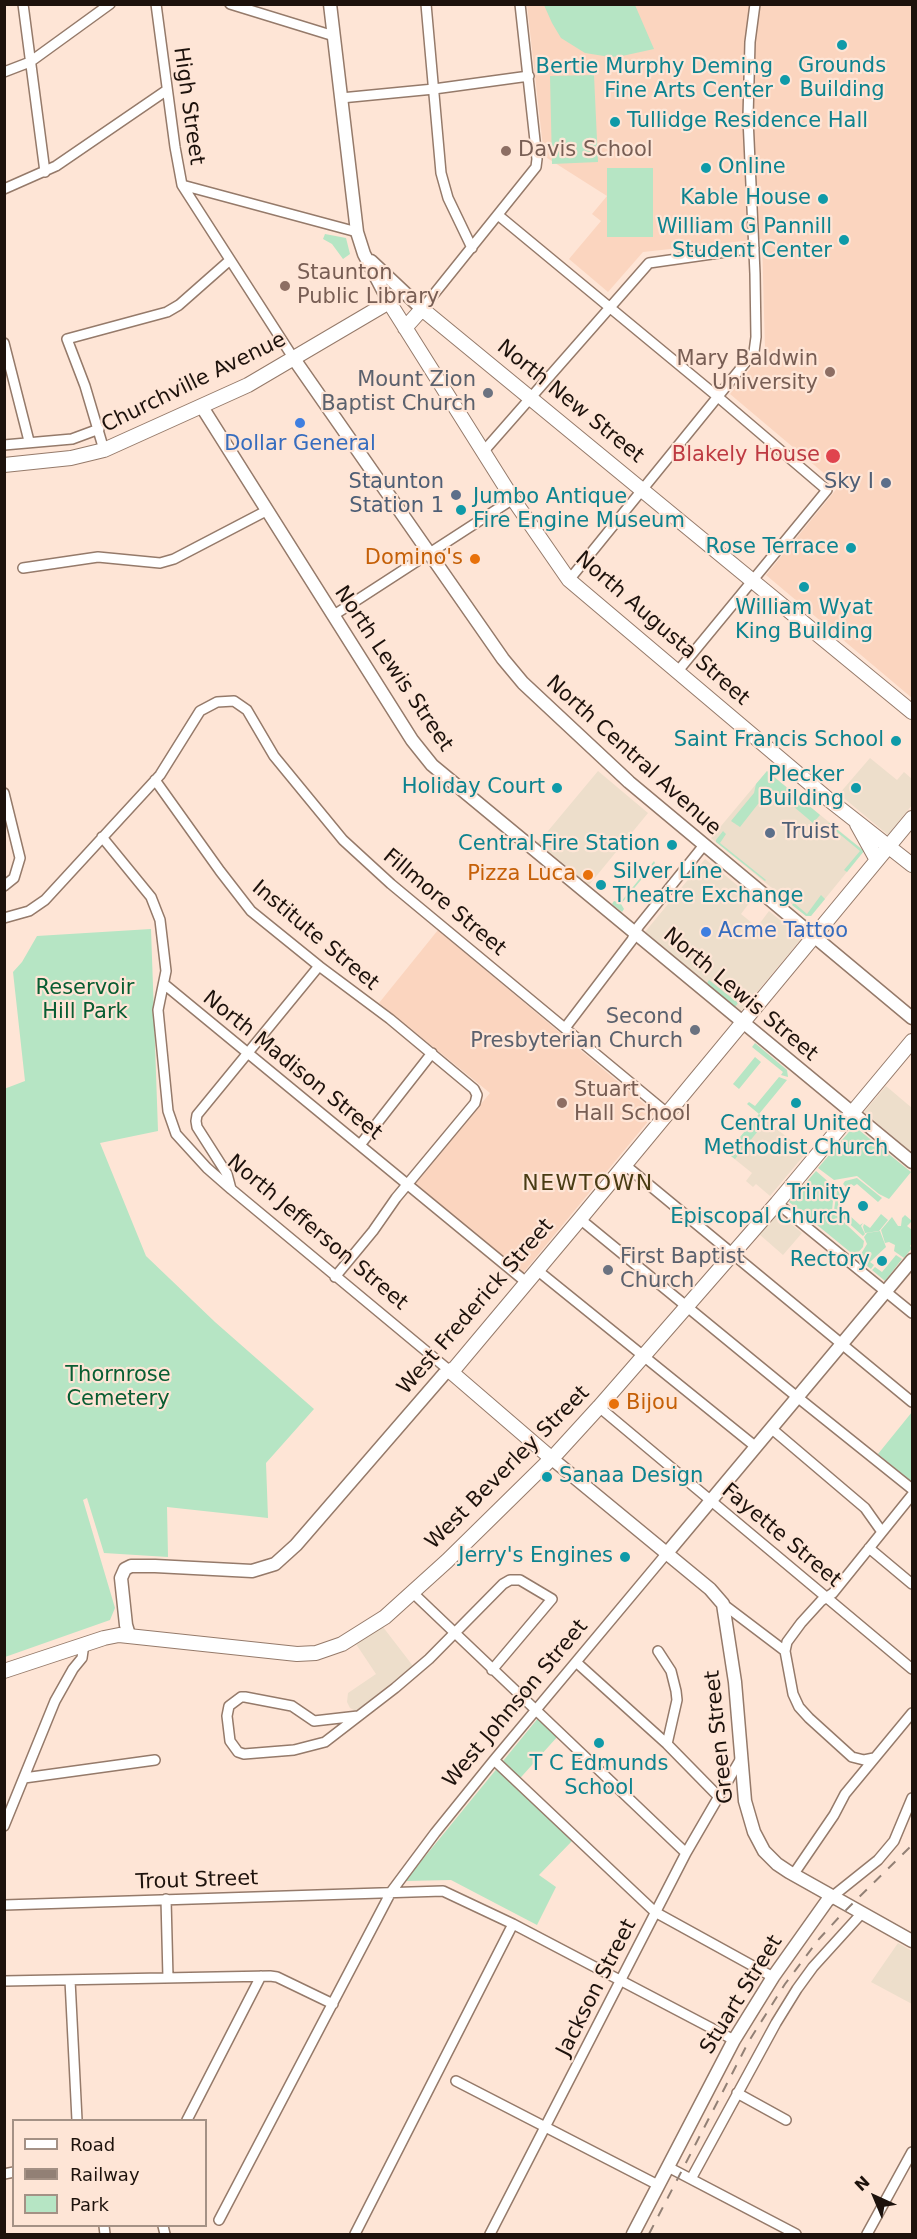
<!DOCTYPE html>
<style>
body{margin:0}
#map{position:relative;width:917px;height:2239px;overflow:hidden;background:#fee5d6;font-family:"DejaVu Sans",sans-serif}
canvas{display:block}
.frame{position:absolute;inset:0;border:6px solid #1d120c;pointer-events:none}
.legend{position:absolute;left:12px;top:2119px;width:195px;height:108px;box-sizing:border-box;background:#fee5d6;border:2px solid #a49185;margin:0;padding:8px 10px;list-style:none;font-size:18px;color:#1d120c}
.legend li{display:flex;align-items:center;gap:12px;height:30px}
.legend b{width:30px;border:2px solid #a49185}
.north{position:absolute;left:845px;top:2167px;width:60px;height:60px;-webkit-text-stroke:4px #fee5d6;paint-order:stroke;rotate:316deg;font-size:16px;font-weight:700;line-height:24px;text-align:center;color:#1d120c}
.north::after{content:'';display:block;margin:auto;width:21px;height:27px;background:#1d120c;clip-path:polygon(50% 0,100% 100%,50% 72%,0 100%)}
</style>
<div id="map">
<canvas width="917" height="2239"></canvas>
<div class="frame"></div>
<ul class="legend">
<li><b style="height:8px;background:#fff"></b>Road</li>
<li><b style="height:8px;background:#928075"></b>Railway</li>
<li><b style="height:16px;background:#b6e5c4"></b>Park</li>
</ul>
<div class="north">N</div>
</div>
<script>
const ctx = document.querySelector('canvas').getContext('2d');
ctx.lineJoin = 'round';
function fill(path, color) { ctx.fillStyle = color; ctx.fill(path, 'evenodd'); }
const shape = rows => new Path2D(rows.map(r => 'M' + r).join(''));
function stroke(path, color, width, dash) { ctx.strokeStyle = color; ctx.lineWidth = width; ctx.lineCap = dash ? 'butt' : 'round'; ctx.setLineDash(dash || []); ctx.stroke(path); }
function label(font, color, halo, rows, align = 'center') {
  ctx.font = font + ' "DejaVu Sans",sans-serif'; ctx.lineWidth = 4.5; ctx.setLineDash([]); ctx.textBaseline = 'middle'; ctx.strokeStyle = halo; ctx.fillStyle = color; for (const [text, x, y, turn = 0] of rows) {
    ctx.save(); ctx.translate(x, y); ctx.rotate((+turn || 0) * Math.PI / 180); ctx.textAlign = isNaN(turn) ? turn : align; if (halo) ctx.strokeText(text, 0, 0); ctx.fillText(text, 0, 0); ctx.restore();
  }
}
fill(shape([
 [870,758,897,780,904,772,912,779,912,805,888,835,839,794],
 [598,771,648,813,589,885,538,843],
 [767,771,864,851,811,916,806,916,711,838],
 [705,859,753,898,741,914,757,927,769,911,802,938,741,1011,645,932],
 [886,1086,912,1108,912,1147,910,1151,864,1112],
 [759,1114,806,1153,770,1196,756,1184,753,1187,746,1181,752,1173,727,1153],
 [778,1213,802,1233,783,1255,759,1234],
 [383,1627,413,1666,356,1711,350,1708,347,1702,348,1693,376,1674,356,1644],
 [898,1943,912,1951,912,2004,871,1982]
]), '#eddecb');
fill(shape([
 [527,5,912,5,912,698,766,575,839,486,730,394,765,350,762,239,643,252,608,292,569,259,601,221,592,214,607,196,544,156],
 [438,930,655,1113,523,1273,415,1184,490,1093,379,1003]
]), '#fbd5bf');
fill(shape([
 [544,5,635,5,654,49,622,56,610,57,585,53,561,38,552,23],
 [594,75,598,162,552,164,550,76],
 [607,168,653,168,653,237,607,237],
 [325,234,346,238,350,254,343,259,332,244,323,239],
 [767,771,820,815,813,823,774,790,762,803,758,804,740,827,731,821,754,793,756,784],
 [829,823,864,851,847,872,844,870,860,851,831,827,826,832,825,828],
 [723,831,726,834,720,843,766,880,765,881,716,842,716,840],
 [654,861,655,863,621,904,624,909,622,912,612,904,614,901,620,903],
 [821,895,825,899,811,916,806,916,792,905,794,903,807,914],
 [151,929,158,1131,100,1143,146,1256,215,1322,314,1409,266,1463,268,1518,167,1507,168,1557,104,1553,87,1498,83,1500,115,1608,110,1620,5,1657,4,1089,25,1081,13,972,22,962,37,936],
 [709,980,738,1003,735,1007,707,983],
 [755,1043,787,1070,788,1077,781,1075,783,1072,752,1047],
 [755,1057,761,1062,739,1089,733,1084],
 [779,1077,787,1080,759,1114,767,1120,735,1159,727,1153,759,1114,747,1104,749,1102,755,1106],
 [854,1126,911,1172,889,1199,879,1194,857,1176,834,1180,818,1168],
 [816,1171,831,1184,834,1190,832,1211,864,1241,863,1247,855,1256,789,1202],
 [857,1178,882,1198,878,1202,857,1184,854,1186,851,1184,847,1188,843,1184,845,1181],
 [837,1190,842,1194,838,1198,842,1201,838,1205,860,1225,863,1223,861,1226,865,1234,863,1236,834,1210],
 [881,1214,888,1220,879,1231,865,1233,863,1227,864,1224,870,1228],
 [905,1215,912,1221,907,1226,912,1230,911,1233,912,1243,910,1246,912,1248,904,1258,894,1251,895,1245,889,1242,885,1243,881,1230,892,1217,898,1226,901,1226,902,1218],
 [880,1231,886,1247,870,1262,874,1265,871,1269,858,1259,867,1244,864,1237,867,1233],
 [896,1255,902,1259,885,1281,872,1270,875,1267,882,1272],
 [912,1412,912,1482,878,1454],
 [539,1717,558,1736,514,1785,573,1840,539,1875,556,1887,537,1925,451,1880,405,1881]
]), '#b6e5c4');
const street = shape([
 [23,4,45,172],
 [156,4,175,147,182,185,294,359],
 [230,4,334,36],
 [426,4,441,173,448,198,472,248],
 [4,72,30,62,110,4],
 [341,98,434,89,529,76],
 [182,185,357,232],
 [4,189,56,166,167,90],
 [498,215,718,397,827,490,678,671],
 [422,309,536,167,537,159,520,4],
 [4,343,29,441],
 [4,445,72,439,99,429],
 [104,450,85,386,67,339,167,312,179,305,230,260],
 [483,452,649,263,754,248],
 [23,568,98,557,160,563,174,559,266,511],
 [569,580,754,352,756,337,755,274,748,118,750,42,755,4],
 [334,615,513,499],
 [155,780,220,871,251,911,319,966,390,1019,474,1089,477,1095,475,1103,396,1198,373,1231,335,1277],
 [4,793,20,858,14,878,4,886],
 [102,837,151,897,160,920,166,971,158,1010,168,1111,176,1134,207,1168,231,1189,450,1371],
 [4,918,29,911,45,900,160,775,200,711,217,702,234,701,247,710,274,756,343,840,391,884,667,1113],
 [164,984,526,1282],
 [565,1028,632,940,638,927,704,845],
 [360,1145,432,1053],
 [625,1165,912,1402],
 [231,1189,227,1174,197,1127,196,1121,197,1115,319,966],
 [777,1203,912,1313],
 [580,1219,791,1392,912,1489],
 [537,1270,756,1447],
 [599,1407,912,1669],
 [772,1429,865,1508,882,1532],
 [869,1548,912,1584],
 [413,1593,686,1853],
 [723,1604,785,1651,793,1694,799,1707,809,1718,852,1757,864,1760,874,1758],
 [658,1651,671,1671,676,1691,677,1700,667,1744],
 [785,1651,787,1642,801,1623,821,1601,833,1593,912,1495],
 [576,1662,667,1744,718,1796],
 [358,1716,314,1721,292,1706,245,1697,241,1697,229,1706,227,1716,230,1741,238,1752,244,1754,294,1750,325,1742,395,1688,429,1659,503,1584,510,1580,520,1580,552,1599,492,1670],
 [494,1760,655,1912,773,1977],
 [24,1778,155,1760],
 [4,1826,55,1701,73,1669,82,1658,84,1644],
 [793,1875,834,1815,845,1794,912,1713],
 [833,1896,878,1860,894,1841,912,1798],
 [166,1899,168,1978],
 [4,1905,443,1891,513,1924,734,2040],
 [70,1980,77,2120],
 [4,1981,270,1976,277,1977,333,2004],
 [456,2081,658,2185],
 [737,2093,786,2120],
 [187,2120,261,1976],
 [668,2167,796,2234],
 [4,2174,14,2172],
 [691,2179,776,2023,797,1989,813,1967,862,1913],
 [219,2220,391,1892,435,1833,494,1760,667,1553],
 [104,2226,105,2234],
 [163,2226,165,2234],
 [355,2234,513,1924],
 [490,2234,686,1853,740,1760],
 [867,2234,912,2152]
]);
const secondary = shape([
 [330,4,357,232,364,254,389,302],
 [371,261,422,309],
 [294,359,503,659,523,683,629,782,912,1018],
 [202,407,412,740,432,765,912,1162],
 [551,1458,710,1589,723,1604,735,1682,745,1801,754,1832,764,1851,777,1864,789,1872,912,1941],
 [667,1553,912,1260],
 [129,1635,126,1625,121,1578,125,1569,131,1566,155,1566,252,1571,275,1564,296,1545,444,1374,450,1371],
 [633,2234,734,2040,773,1977,827,1901,833,1896]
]);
const primary = shape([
 [405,328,422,309,912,712],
 [4,465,71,458,104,450,248,385,389,302,513,499,569,580,828,799,912,865],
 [857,824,877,860],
 [551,1458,450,1371,455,1368,580,1219,912,818],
 [4,1671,104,1638,119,1635,297,1654,316,1653,342,1644,385,1617,447,1561,557,1453,599,1407,777,1203,912,1041]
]);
stroke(street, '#957a6a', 12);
stroke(secondary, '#957a6a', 15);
stroke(primary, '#957a6a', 16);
stroke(street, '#fff', 9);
stroke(secondary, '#fff', 12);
stroke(primary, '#fff', 14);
stroke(shape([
 [649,2234,749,2041,785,1984,819,1939,842,1914,912,1845]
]), '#928075', 2, [10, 10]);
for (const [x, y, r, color] of [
 [842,45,6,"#0f9aa8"],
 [785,80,6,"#0f9aa8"],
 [615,122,6,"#0f9aa8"],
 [506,151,6,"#8d6e63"],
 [706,168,6,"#0f9aa8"],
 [823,199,6,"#0f9aa8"],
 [844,240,6,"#0f9aa8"],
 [285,286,6,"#8d6e63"],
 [830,372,6,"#8d6e63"],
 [488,393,6,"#6b7280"],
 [300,423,6,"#3f7fe0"],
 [833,456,8,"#e0444e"],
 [886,483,6,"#5c6f8a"],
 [456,495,6,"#5c6f8a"],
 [461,510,6,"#0f9aa8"],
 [851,548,6,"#0f9aa8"],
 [475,559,6,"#e8710a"],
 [804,587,6,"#0f9aa8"],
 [896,741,6,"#0f9aa8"],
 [557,788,6,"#0f9aa8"],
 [856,788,6,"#0f9aa8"],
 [770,833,6,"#5c6f8a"],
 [672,845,6,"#0f9aa8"],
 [588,875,6,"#e8710a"],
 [601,885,6,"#0f9aa8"],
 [706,932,6,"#3f7fe0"],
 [695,1030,6,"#6b7280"],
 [562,1103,6,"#8d6e63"],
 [796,1103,6,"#0f9aa8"],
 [863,1206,6,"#0f9aa8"],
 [882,1261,6,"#0f9aa8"],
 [608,1270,6,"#6b7280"],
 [614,1404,6,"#e8710a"],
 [547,1477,6,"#0f9aa8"],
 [625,1557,6,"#0f9aa8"],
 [599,1743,6,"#0f9aa8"]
]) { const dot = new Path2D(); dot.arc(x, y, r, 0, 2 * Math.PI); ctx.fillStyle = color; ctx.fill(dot); stroke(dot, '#fee5d6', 2); }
label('21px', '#0d838f', '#fee5d6', [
 ["Grounds",842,67,"center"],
 ["Building",842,91,"center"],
 ["Bertie Murphy Deming",773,68],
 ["Fine Arts Center",773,92],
 ["Tullidge Residence Hall",627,122,"left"],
 ["Online",718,168,"left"],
 ["Kable House",811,199],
 ["William G Pannill",832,228],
 ["Student Center",832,252],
 ["Jumbo Antique",473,498,"left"],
 ["Fire Engine Museum",473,522,"left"],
 ["Rose Terrace",839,548],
 ["William Wyat",804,609,"center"],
 ["King Building",804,633,"center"],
 ["Saint Francis School",884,741],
 ["Plecker",844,776],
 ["Building",844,800],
 ["Holiday Court",545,788],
 ["Central Fire Station",660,845],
 ["Silver Line",613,873,"left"],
 ["Theatre Exchange",613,897,"left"],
 ["Central United",796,1125,"center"],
 ["Methodist Church",796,1149,"center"],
 ["Trinity",851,1194],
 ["Episcopal Church",851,1218],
 ["Rectory",870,1261],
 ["Sanaa Design",559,1477,"left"],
 ["Jerry's Engines",613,1557],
 ["T C Edmunds",599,1765,"center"],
 ["School",599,1789,"center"]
], 'right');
label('21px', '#1d120c', '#fee5d6', [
 ["High Street",188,106,82],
 ["Churchville Avenue",194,383,-26],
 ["North New Street",570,402,39],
 ["North Augusta Street",662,629,41],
 ["North Lewis Street",393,669,56],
 ["North Central Avenue",633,756,42],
 ["Fillmore Street",444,903,40],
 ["Institute Street",315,936,40],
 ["North Lewis Street",740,995,40],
 ["North Madison Street",292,1066,39],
 ["North Jefferson Street",317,1233,40],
 ["West Frederick Street",476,1307,-49],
 ["West Beverley Street",508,1468,-45],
 ["Fayette Street",781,1536,40],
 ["West Johnson Street",516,1704,-50],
 ["Green Street",720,1737,-96],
 ["Trout Street",197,1881,-2],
 ["Jackson Street",597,1988,-63],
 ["Stuart Street",742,1995,-58]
]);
label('21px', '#785e54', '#fee5d6', [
 ["Davis School",518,151],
 ["Staunton",297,274],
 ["Public Library",297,298],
 ["Mary Baldwin",818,360,"right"],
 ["University",818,384,"right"],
 ["Stuart",574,1091],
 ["Hall School",574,1115]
], 'left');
label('21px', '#5b616d', '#fee5d6', [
 ["Mount Zion",476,381],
 ["Baptist Church",476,405],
 ["Second",683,1018],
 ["Presbyterian Church",683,1042],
 ["First Baptist",620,1258,"left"],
 ["Church",620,1282,"left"]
], 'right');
label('21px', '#366cbe', '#fee5d6', [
 ["Dollar General",300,445],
 ["Acme Tattoo",718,932,"left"]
]);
label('21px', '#be3a42', '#fee5d6', [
 ["Blakely House",820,456]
], 'right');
label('21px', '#4e5e75', '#fee5d6', [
 ["Staunton",444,483],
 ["Station 1",444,507],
 ["Sky I",874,483],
 ["Truist",782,833,"left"]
], 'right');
label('21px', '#c56008', '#fee5d6', [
 ["Domino's",463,559],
 ["Pizza Luca",576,875],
 ["Bijou",626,1404,"left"]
], 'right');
label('21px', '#085d32', '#fee5d6', [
 ["Reservoir",85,989],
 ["Hill Park",85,1013],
 ["Thornrose",118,1376],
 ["Cemetery",118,1400]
]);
ctx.letterSpacing = '1.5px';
label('22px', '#493c14', '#fee5d6', [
 ["NEWTOWN",588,1184]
]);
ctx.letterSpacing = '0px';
</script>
